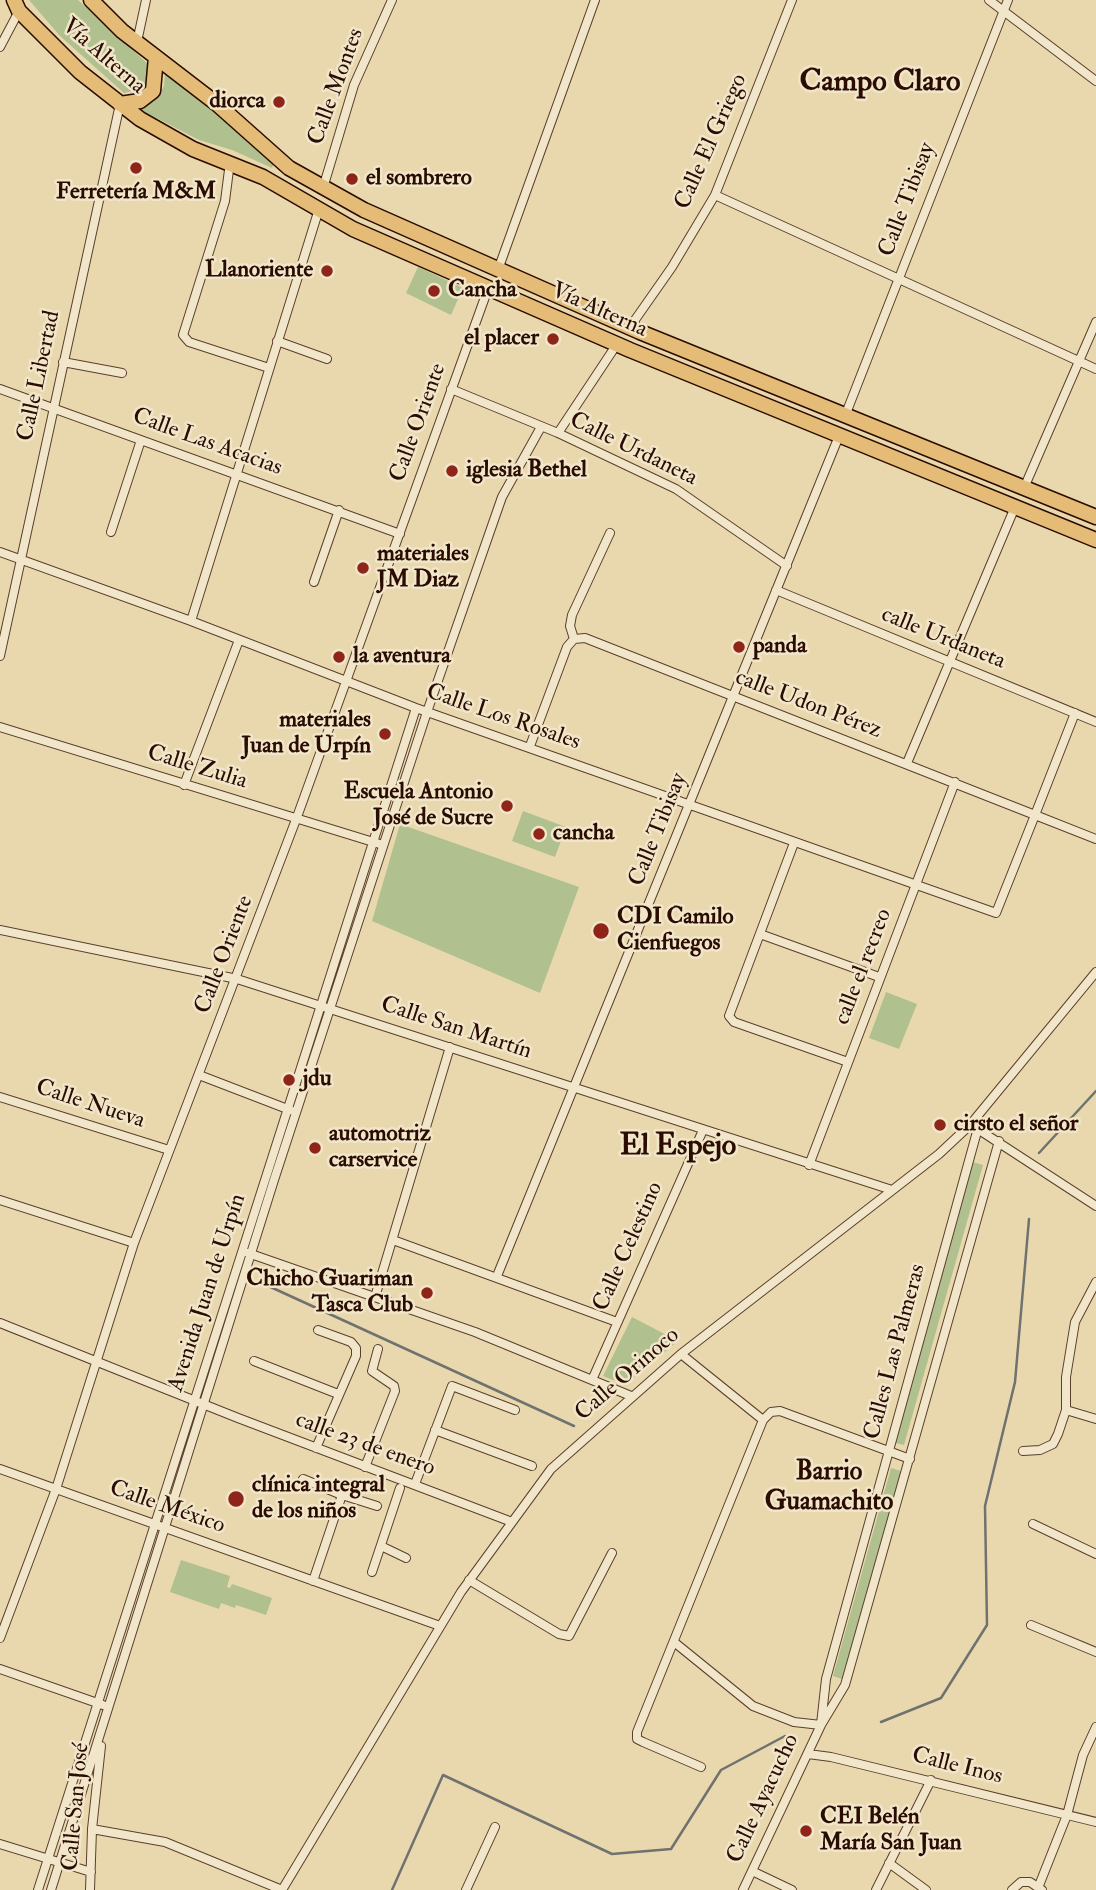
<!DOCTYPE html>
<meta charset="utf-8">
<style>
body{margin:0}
canvas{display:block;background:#e9d8ae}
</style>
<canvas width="1096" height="1890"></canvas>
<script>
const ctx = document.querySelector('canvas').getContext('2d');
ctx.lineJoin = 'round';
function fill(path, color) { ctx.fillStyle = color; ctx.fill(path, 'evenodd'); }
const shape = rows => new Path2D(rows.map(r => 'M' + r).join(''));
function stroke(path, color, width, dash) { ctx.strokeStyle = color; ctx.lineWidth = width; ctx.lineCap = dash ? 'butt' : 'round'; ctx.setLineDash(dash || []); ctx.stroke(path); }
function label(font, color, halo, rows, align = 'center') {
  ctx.font = font + ' "IM FELL Double Pica",serif'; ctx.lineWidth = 5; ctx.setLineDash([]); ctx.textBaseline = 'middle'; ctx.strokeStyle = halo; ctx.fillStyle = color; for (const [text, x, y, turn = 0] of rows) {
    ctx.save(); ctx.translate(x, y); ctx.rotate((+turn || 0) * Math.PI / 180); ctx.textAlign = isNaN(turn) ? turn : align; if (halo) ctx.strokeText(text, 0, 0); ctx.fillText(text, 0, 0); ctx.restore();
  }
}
fill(shape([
 [29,0,78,0,147,63,150,75,145,88,124,93,60,36],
 [165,71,275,161,272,168,232,150,199,140,141,110,154,101,164,86],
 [418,267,463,288,451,315,406,293],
 [523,811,566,827,555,857,512,841],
 [400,824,579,887,540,993,372,921],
 [886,992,917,1004,899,1049,869,1038],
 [973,1162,983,1165,904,1445,895,1443],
 [632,1317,678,1341,625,1385,603,1376],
 [891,1468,901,1471,842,1679,833,1676],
 [181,1560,230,1576,227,1587,230,1588,232,1584,272,1598,266,1615,236,1605,235,1608,221,1603,219,1609,170,1592]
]), '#b0c08f');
stroke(shape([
 [1039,1153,1096,1091],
 [264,1284,574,1426],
 [881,1722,941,1698,987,1625,985,1506,1015,1382,1029,1219],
 [392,1890,443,1775,612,1854,671,1849,721,1770,785,1736]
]), '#6f726e', 2.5);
const minor = shape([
 [989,0,1096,81],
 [137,42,146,0],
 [0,47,19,11],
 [230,162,225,201,183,335,189,342,269,368],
 [323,188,354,85,392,0],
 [715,195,1096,369],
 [499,267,595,0],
 [630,327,672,267,715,195,792,0],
 [277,341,327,359],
 [63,362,122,373],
 [0,389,400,534],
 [451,389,558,433,676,489,787,566],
 [845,416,1008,0],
 [558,433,617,344],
 [1024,488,1096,322],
 [111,532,141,440],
 [0,552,191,621,416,708,996,913,1035,815,1096,839],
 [314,582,339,510],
 [776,590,1096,722],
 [191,621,319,209],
 [574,639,570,626,572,615,610,533],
 [0,656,120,104],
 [0,727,383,845],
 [530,746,567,647,574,639,585,638,1035,815,1075,713],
 [907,763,1015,507],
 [184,785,239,640],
 [794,843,729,1016,734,1022,848,1062],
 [0,930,237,979,892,1190],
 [760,934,879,977],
 [199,1075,290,1110],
 [0,1097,169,1150],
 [973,1126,1096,1206],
 [809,1165,955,782],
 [0,1200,134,1243],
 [393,1240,617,1322],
 [248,1253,475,1332,631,1396],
 [497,1276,839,436],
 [375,1297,450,1047],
 [0,1323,238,1418,512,1522],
 [681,1354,763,1420],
 [254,1361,338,1394],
 [592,1380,703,1130],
 [1066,1410,1096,1419],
 [435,1430,532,1466],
 [316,1448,356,1356,356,1348,351,1342,318,1330],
 [1023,1451,1040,1450,1053,1444,1058,1434,1066,1410,1066,1377,1075,1322,1096,1282],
 [365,1467,395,1391,394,1386,372,1371,378,1349],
 [0,1469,440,1626],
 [303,1479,342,1495,313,1581],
 [415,1484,452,1386,515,1410],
 [342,1495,377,1506],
 [1033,1524,1096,1554],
 [381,1546,406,1558],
 [372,1572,400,1488],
 [469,1580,559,1634,569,1636,612,1553],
 [1031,1625,1096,1652],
 [0,1638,56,1489,134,1243,297,817,489,286],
 [674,1642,753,1706,794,1722,821,1725],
 [0,1669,103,1705],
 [821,1724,826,1679,978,1128],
 [808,1754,831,1757,1096,1822],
 [701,1767,643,1742,637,1739,637,1732,763,1420,771,1412,780,1411,910,1459],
 [92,1829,165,1842,282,1890,461,1592,551,1469,681,1354,939,1154,970,1125,1096,972],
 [0,1844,91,1872],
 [889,1863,926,1890],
 [752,1871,792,1890],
 [1038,1888,1067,1815,1083,1755,1096,1727],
 [38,1890,416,708],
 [51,1890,274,1180,427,712,502,497,541,427],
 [90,1890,92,1829,101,1746],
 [466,1890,495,1827],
 [743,1890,821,1725,845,1685,999,1141],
 [876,1890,931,1780],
 [1012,1890,1021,1882,1030,1882,1042,1890]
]);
const trunk = shape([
 [14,0,19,11,80,72,140,119,193,149,263,177,353,229,630,350,1096,540],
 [91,0,122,31,217,104,289,168,364,210,640,332,1096,517],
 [120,104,140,101,153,91,156,57]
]);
stroke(minor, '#5a3f2c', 10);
stroke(trunk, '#2a0c00', 17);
stroke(minor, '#f1e6ca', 8);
stroke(trunk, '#e4bc77', 14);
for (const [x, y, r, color] of [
 [279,102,7,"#8f2418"],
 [136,168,7,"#8f2418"],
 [352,179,7,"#8f2418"],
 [327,271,7,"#8f2418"],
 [434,291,7,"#8f2418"],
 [553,339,7,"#8f2418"],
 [452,471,7,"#8f2418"],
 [363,568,7,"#8f2418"],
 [739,647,7,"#8f2418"],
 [339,657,7,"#8f2418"],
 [385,734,7,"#8f2418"],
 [507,806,7,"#8f2418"],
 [539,834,7,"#8f2418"],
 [601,931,9,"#8f2418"],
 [289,1080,7,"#8f2418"],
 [940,1125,7,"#8f2418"],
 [315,1148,7,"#8f2418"],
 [427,1293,7,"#8f2418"],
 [236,1499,9,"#8f2418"],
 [806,1831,7,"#8f2418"]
]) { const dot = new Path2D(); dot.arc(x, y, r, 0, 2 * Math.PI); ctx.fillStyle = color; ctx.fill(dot); stroke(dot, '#f1e6ca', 2.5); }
label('23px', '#2a0c00', '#f1e6ca', [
 ["Vía Alterna",103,57,41],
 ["Calle Montes",337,87,-70],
 ["Calle El Griego",712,142,-66],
 ["Calle Tibisay",908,200,-69],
 ["Vía Alterna",599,311,24],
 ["Calle Libertad",40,376,-78],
 ["Calle Oriente",419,423,-70],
 ["Calle Las Acacias",207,443,20],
 ["Calle Urdaneta",633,450,26],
 ["calle Urdaneta",943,639,22],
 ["calle Udon Pérez",808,705,21],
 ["Calle Los Rosales",503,718,19],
 ["Calle Zulia",197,768,17],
 ["Calle Tibisay",659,830,-68],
 ["Calle Oriente",225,955,-69],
 ["calle el recreo",864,967,-69],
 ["Calle San Martín",456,1029,18],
 ["Calle Nueva",90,1105,18],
 ["Calle Celestino",629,1247,-66],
 ["Avenida Juan de Urpín",208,1293,-72],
 ["Calles Las Palmeras",896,1352,-75],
 ["Calle Orinoco",628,1375,-41],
 ["calle 23 de enero",365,1445,20],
 ["Calle México",167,1508,19],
 ["Calle Inos",957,1767,14],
 ["Calle Ayacucho",764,1799,-65],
 ["Calle San José",77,1807,-85]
]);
label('bold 23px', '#2a0c00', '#f1e6ca', [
 ["diorca",265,102,"right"],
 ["el sombrero",366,179],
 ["Ferretería M&M",136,193,"center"],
 ["Llanoriente",313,271,"right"],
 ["Cancha",448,291],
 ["el placer",539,339,"right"],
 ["iglesia Bethel",466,471],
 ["materiales",377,555],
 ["JM Diaz",377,581],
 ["panda",753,647],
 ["la aventura",353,657],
 ["materiales",371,721,"right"],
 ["Juan de Urpín",371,747,"right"],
 ["Escuela Antonio",493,793,"right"],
 ["José de Sucre",493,819,"right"],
 ["cancha",553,834],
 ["CDI Camilo",617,918],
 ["Cienfuegos",617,944],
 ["jdu",303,1080],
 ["cirsto el señor",954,1125],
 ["automotriz",329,1135],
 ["carservice",329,1161],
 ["Chicho Guariman",413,1280,"right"],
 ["Tasca Club",413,1306,"right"],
 ["clínica integral",252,1486],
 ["de los niños",252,1512],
 ["CEI Belén",820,1818],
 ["María San Juan",820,1844]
], 'left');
label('bold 26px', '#2a0c00', '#f1e6ca', [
 ["Barrio",829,1473],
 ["Guamachito",829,1503]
]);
label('bold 30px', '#2a0c00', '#f1e6ca', [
 ["Campo Claro",880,84],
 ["El Espejo",678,1148]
]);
</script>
